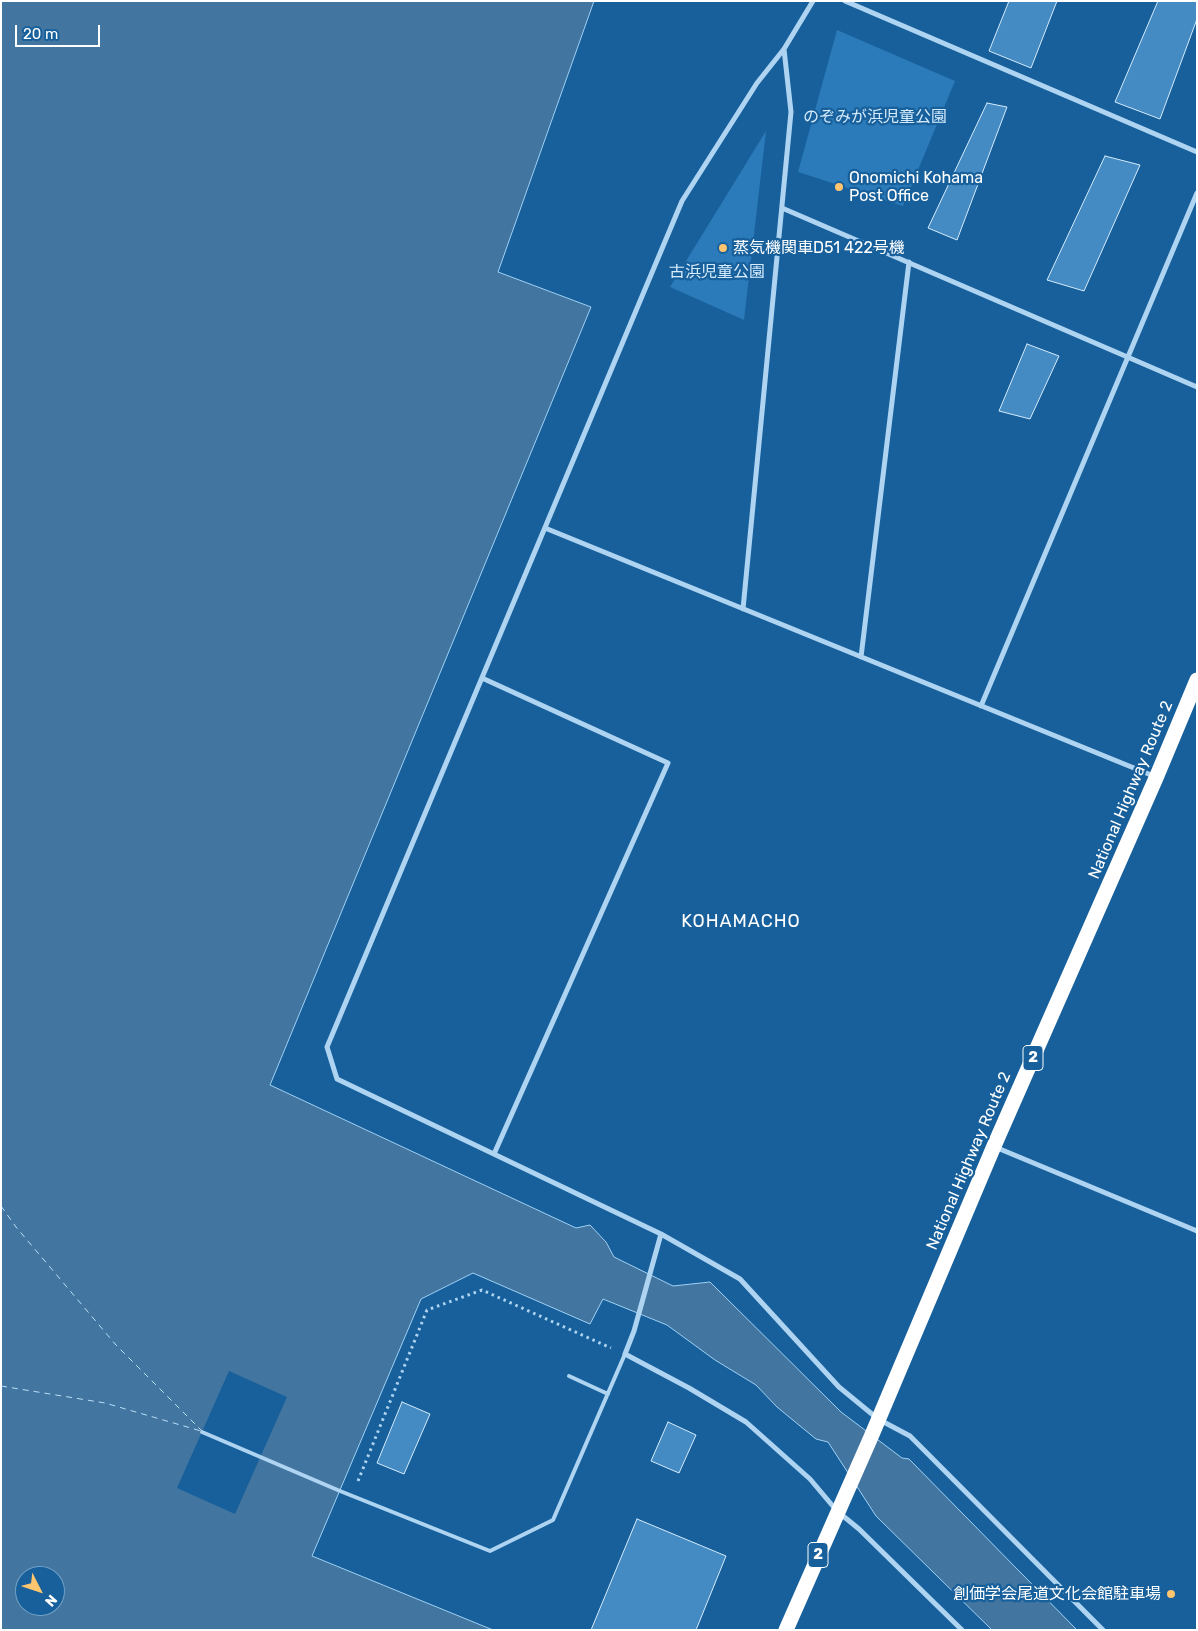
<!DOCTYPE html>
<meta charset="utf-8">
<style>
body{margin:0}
#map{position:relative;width:1198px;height:1631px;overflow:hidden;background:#17609c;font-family:Rubik,sans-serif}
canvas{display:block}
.frame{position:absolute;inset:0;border:2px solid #fff;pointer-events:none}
.north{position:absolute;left:15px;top:1566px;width:50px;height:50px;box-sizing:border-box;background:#17609c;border:1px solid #74a0c4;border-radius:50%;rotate:131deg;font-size:14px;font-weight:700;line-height:20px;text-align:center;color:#fff}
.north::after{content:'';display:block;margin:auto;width:18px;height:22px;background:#ffc56f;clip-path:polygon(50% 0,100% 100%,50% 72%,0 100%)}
.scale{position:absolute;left:15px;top:25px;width:85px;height:22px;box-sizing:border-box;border:2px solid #fff;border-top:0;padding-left:6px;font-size:15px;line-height:18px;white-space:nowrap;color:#fff;-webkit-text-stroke:4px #17609c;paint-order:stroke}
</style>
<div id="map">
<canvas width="1198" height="1631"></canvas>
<div class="frame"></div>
<div class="north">N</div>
<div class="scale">20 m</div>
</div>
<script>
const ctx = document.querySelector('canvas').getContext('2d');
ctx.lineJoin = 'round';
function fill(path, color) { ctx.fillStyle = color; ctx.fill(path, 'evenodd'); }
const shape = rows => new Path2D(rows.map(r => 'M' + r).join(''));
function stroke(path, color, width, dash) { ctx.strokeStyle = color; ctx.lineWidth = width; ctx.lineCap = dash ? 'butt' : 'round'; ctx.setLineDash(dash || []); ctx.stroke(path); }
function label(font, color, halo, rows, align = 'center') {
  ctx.font = font + ' Rubik,"Noto Sans JP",sans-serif'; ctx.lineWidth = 4.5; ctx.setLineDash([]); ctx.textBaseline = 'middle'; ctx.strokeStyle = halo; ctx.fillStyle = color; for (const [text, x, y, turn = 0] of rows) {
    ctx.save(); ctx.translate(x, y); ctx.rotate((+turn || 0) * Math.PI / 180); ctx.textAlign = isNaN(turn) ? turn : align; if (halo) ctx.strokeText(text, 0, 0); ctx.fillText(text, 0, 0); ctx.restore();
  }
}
fill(shape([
 [837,30,955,81,903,206,798,172],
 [766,131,744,320,670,287]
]), '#2b7ab9');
const water = shape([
 [1,1,594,1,498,272,591,307,270,1085,576,1228,590,1225,606,1242,614,1257,673,1286,710,1282,841,1412,902,1458,909,1459,1077,1630,992,1630,876,1516,828,1442,816,1439,777,1407,756,1385,715,1360,667,1325,603,1299,590,1324,473,1273,421,1299,312,1556,493,1630,1,1630,1,1],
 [25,1576,55,1576,55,1606,25,1606,25,1576]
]);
fill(water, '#42759f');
stroke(water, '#a0d1f4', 1);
fill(shape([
 [229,1371,287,1397,235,1514,177,1488]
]), '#17609c');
stroke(shape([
 [1,1206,16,1227,116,1345,202,1431],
 [1,1386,105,1403,201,1431]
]), '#badef8', 1, [6, 5]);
const building = shape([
 [1009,1,1057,1,1031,68,989,51,1009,1],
 [1158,1,1197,1,1197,19,1160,119,1115,102,1158,1],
 [987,103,1007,107,957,240,928,228,987,103],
 [1105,156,1140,165,1084,291,1047,280,1105,156],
 [1027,344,1059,356,1030,419,999,411,1027,344],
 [402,1402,430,1414,404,1474,377,1463,402,1402],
 [668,1422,696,1435,679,1473,651,1461,668,1422],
 [637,1519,726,1556,696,1630,591,1630,637,1519]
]);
fill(building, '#448bc4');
stroke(building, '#d5ebfc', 1);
stroke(shape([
 [358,1481,427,1310,482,1290,611,1348]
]), '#aed4f2', 3, [2.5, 4]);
stroke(shape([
 [569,1376,608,1394],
 [202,1432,340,1491,490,1551,553,1520,625,1354]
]), '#aed4f2', 4);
stroke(shape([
 [845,1,1197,152],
 [784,49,757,83,682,201,327,1047,337,1079,661,1234,740,1279,839,1387,878,1419,910,1436,1103,1630],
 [782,208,1197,387],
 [545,528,1156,777],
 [743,609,791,112,784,49,813,1],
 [861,657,909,262],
 [482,678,668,763,494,1154],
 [981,706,1197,193],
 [995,1147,1197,1231],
 [661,1234,634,1331,625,1354,689,1388,746,1422,810,1479,837,1511,859,1529,962,1630]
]), '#aed4f2', 5);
stroke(shape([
 [786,1630,871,1437,994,1146,1156,778,1197,680]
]), '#fff', 15);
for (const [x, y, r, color] of [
 [839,187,5,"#ffc56f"],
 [723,248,5,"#ffc56f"],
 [1171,1594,5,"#ffc56f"]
]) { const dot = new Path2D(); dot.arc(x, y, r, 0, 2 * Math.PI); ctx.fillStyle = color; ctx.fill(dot); stroke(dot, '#17609c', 2); }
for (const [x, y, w] of [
 [1033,1058,20],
 [818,1555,20]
]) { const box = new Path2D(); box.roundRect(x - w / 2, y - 12.5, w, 25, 4); ctx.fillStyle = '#17609c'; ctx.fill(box); stroke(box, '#fff', 1); }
label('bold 15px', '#fff', null, [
 ["2",1033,1058],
 ["2",818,1555]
]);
label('16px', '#d5ebfc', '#17609c', [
 ["のぞみが浜児童公園",875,117],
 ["古浜児童公園",717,272]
]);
label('16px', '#fff', '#17609c', [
 ["Onomichi Kohama",849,178],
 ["Post Office",849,196],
 ["蒸気機関車D51 422号機",733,248],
 ["創価学会尾道文化会館駐車場",1161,1594,"right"]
], 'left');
label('16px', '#fff', '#17609c', [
 ["National Highway Route 2",1131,790,-67],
 ["National Highway Route 2",969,1161,-67]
]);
ctx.letterSpacing = '1px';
label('18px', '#fff', '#17609c', [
 ["KOHAMACHO",741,922]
]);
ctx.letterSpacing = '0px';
</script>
